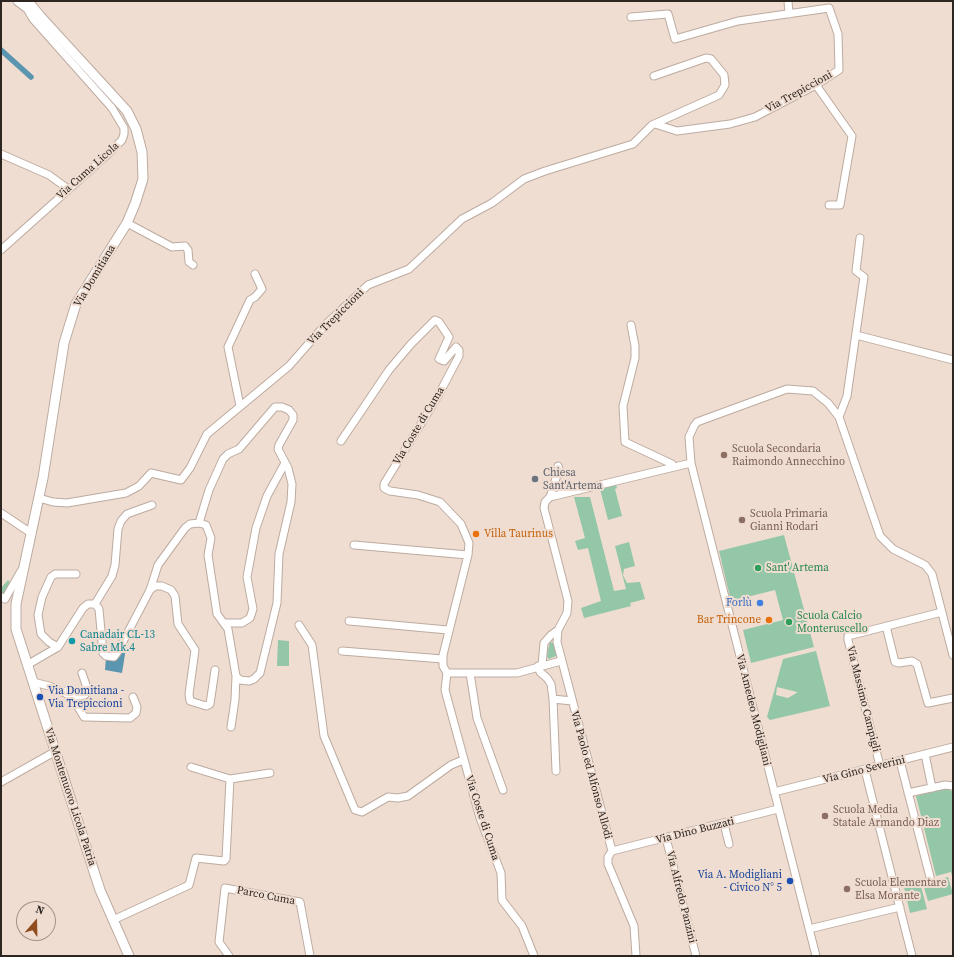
<!DOCTYPE html>
<meta charset="utf-8">
<style>
body{margin:0}
#map{position:relative;width:954px;height:957px;overflow:hidden;background:#f0ddd1;font-family:"Source Serif 4",serif}
canvas{display:block}
.frame{position:absolute;inset:0;border:2px solid #2c2520;pointer-events:none}
.north{position:absolute;left:16px;top:901px;width:40px;height:40px;box-sizing:border-box;background:#f0ddd1;border:1px solid #a2938a;border-radius:50%;rotate:20deg;font-size:11px;font-weight:700;line-height:16px;text-align:center;color:#2c2520}
.north::after{content:'';display:block;margin:auto;width:14px;height:18px;background:#904d1e;clip-path:polygon(50% 0,100% 100%,50% 72%,0 100%)}
</style>
<div id="map">
<canvas width="954" height="957"></canvas>
<div class="frame"></div>
<div class="north">N</div>
</div>
<script>
const ctx = document.querySelector('canvas').getContext('2d');
ctx.lineJoin = 'round';
function fill(path, color) { ctx.fillStyle = color; ctx.fill(path, 'evenodd'); }
const shape = rows => new Path2D(rows.map(r => 'M' + r).join(''));
function stroke(path, color, width, dash) { ctx.strokeStyle = color; ctx.lineWidth = width; ctx.lineCap = dash ? 'butt' : 'round'; ctx.setLineDash(dash || []); ctx.stroke(path); }
function label(font, color, halo, rows, align = 'center') {
  ctx.font = font + ' "Source Serif 4",serif'; ctx.lineWidth = 4; ctx.setLineDash([]); ctx.textBaseline = 'middle'; ctx.strokeStyle = halo; ctx.fillStyle = color; for (const [text, x, y, turn = 0] of rows) {
    ctx.save(); ctx.translate(x, y); ctx.rotate((+turn || 0) * Math.PI / 180); ctx.textAlign = isNaN(turn) ? turn : align; if (halo) ctx.strokeText(text, 0, 0); ctx.fillText(text, 0, 0); ctx.restore();
  }
}
fill(shape([
 [616,485,617,488,615,489,622,516,608,520,600,489],
 [574,497,590,497,614,591,626,589,615,546,629,542,635,566,624,569,623,575,627,583,640,582,645,599,630,603,631,606,584,618,581,608,601,601,588,548,578,550,575,541,585,538],
 [784,535,814,647,751,663,743,630,783,620,775,590,731,601,719,551],
 [8,580,11,584,5,595,1,594,1,588],
 [278,640,289,641,289,666,277,666],
 [550,642,554,643,557,653,556,656,549,659,547,657,548,650],
 [816,651,830,706,770,720,767,717,783,659],
 [777,687,797,692,798,692,788,698,776,695],
 [947,788,953,792,953,880,951,872,936,876,916,796],
 [948,877,953,894,928,901,923,884],
 [920,883,927,909,910,913,904,887]
]), '#93c7a8');
fill(shape([
 [123,647,126,648,122,673,105,670,106,657,115,659,119,657]
]), '#5b96b0');
stroke(shape([
 [1,50,31,77]
]), '#5b96b0', 5.5);
const minor = shape([
 [788,1,789,14],
 [631,17,668,14,675,39,738,21,829,8,838,34,839,70,816,85,755,117,730,124,677,131,655,124],
 [816,85,852,136,840,205,829,205],
 [1,154,49,175,68,189],
 [127,223,172,247,185,246,188,250,189,262,193,265],
 [1,250,106,156,122,140,124,134,124,128,112,108,33,19,26,7],
 [631,325,635,346,635,358,623,406,625,442,672,464,673,467],
 [856,335,953,360],
 [240,406,228,347,250,300,255,297,262,289,255,274],
 [839,417,847,396,864,277,856,271,860,238],
 [341,441,389,370,411,344,435,320,439,322,449,337,439,359,444,361,456,347,459,350,459,356,438,396,384,484,384,488,390,491,418,495,440,502,461,524,469,543,468,555,443,655,443,666,447,673,445,690,480,818,501,873,502,900,522,926,534,956],
 [558,466,559,469,550,497,545,502,544,508,568,601,567,613,558,630,557,642,612,851,608,857,608,864,634,926,636,956],
 [550,497,691,463],
 [39,498,53,502,67,503,126,493,139,486,151,473,181,480,190,468,207,434,289,366,325,325,368,285,409,269,462,219,492,203,524,179,545,171,633,144,652,125,719,95,725,85,724,75,711,59,706,58,654,76],
 [1,513,31,533],
 [354,545,468,555],
 [150,590,155,586,162,586,171,590,175,596,178,624,195,650,189,694,190,701,206,706,210,704,215,670],
 [1,597,5,599,21,571],
 [95,604,112,576,115,565,118,529,121,521,127,514,152,505],
 [349,621,448,630],
 [224,623,242,623,250,618,253,609,247,577,256,528,267,496,285,463],
 [299,625,312,645,324,736,355,810,362,812,388,797,398,798,408,796,451,765,463,760],
 [886,626,895,662,899,663,912,661,917,664,928,703,953,698],
 [58,647,49,642,41,634,38,615,42,597,51,577,55,574,76,574],
 [342,651,443,659],
 [27,665,58,647,83,608,88,604,95,604,99,609,103,653,106,656,114,657,117,653,150,590,158,565,185,528,190,524,199,523,206,525,211,538,208,555,217,614,228,629,236,676,240,680,249,681,254,679,260,673,277,603,279,554,291,502,292,484,288,468,278,449,279,445,293,420,293,415,289,410,282,407,275,407,239,449,228,454,223,459,209,490,199,523],
 [542,665,544,643,551,635,558,630],
 [538,666,540,672,547,678,551,684,553,699,556,771],
 [447,673,517,673,561,661],
 [470,673,477,718,503,790],
 [33,682,49,686,67,694,74,700,84,717,130,718,136,713,137,707,133,697],
 [66,691,78,696,85,695,86,685,82,673],
 [553,699,572,701],
 [231,727,235,700,236,676],
 [925,754,932,788],
 [900,761,930,877],
 [880,766,848,640,848,636,942,612],
 [191,767,230,779,270,773],
 [865,770,912,956],
 [1,782,56,751],
 [774,792,953,747],
 [908,793,945,785,953,786],
 [724,824,729,844],
 [666,838,696,956],
 [612,851,778,809],
 [113,920,189,885,196,858,224,861,226,859,230,779],
 [809,929,900,907],
 [229,956,219,942,225,888,300,902,310,956],
 [816,956,691,463,689,437,694,426,697,422,787,389,813,391,828,403,839,417,880,536,893,549,925,565,932,574,953,655]
]);
const major = shape([
 [18,1,26,7,30,4],
 [30,1,30,4,40,16,127,111,136,129,142,152,143,179,135,204,127,223,76,304,64,343,43,478,16,604,16,629,87,850,100,890,129,956]
]);
stroke(minor, '#bdaba0', 9);
stroke(major, '#bdaba0', 11);
stroke(minor, '#fff', 7);
stroke(major, '#fff', 9);
for (const [x, y, r, color] of [
 [724,455,4,"#8d6e63"],
 [535,479,4,"#6b7280"],
 [742,520,4,"#8d6e63"],
 [476,534,4,"#e8710a"],
 [758,568,4,"#2e9e5b"],
 [760,603,4,"#3f7fe0"],
 [769,620,4,"#e8710a"],
 [789,622,4,"#2e9e5b"],
 [72,641,4,"#0f9aa8"],
 [40,697,4,"#1a4fb4"],
 [825,816,4,"#8d6e63"],
 [790,881,4,"#1a4fb4"],
 [847,889,4,"#8d6e63"]
]) { const dot = new Path2D(); dot.arc(x, y, r, 0, 2 * Math.PI); ctx.fillStyle = color; ctx.fill(dot); stroke(dot, '#f0ddd1', 1.5); }
label('11px', '#2c2520', '#f0ddd1', [
 ["Via Trepiccioni",799,92,-29],
 ["Via Cuma Licola",88,171,-42],
 ["Via Domitiana",95,276,-59],
 ["Via Trepiccioni",336,317,-45],
 ["Via Coste di Cuma",419,426,-59],
 ["Via Massimo Campigli",863,699,76],
 ["Via Amedeo Modigliani",753,710,76],
 ["Via Gino Severini",864,770,-14],
 ["Via Paolo ed Alfonso Allodi",591,775,75],
 ["Via Montenuovo Licola Patria",70,797,72],
 ["Via Coste di Cuma",482,818,72],
 ["Via Dino Buzzati",695,831,-14],
 ["Parco Cuma",266,896,11],
 ["Via Alfredo Panzini",681,897,76]
]);
label('11px', '#785e54', '#f0ddd1', [
 ["Scuola Secondaria",732,449],
 ["Raimondo Annecchino",732,462],
 ["Scuola Primaria",750,514],
 ["Gianni Rodari",750,527],
 ["Scuola Media",833,810],
 ["Statale Armando Diaz",833,823],
 ["Scuola Elementare",855,883],
 ["Elsa Morante",855,896]
], 'left');
label('11px', '#5b616d', '#f0ddd1', [
 ["Chiesa",543,473],
 ["Sant'Artema",543,486]
], 'left');
label('11px', '#c56008', '#f0ddd1', [
 ["Villa Taurinus",484,534],
 ["Bar Trincone",761,620,"right"]
], 'left');
label('11px', '#27864d', '#f0ddd1', [
 ["Sant' Artema",766,568],
 ["Scuola Calcio",797,616],
 ["Monteruscello",797,629]
], 'left');
label('11px', '#366cbe', '#f0ddd1', [
 ["Forlù",752,603]
], 'right');
label('11px', '#0d838f', '#f0ddd1', [
 ["Canadair CL-13",80,635],
 ["Sabre Mk.4",80,648]
], 'left');
label('11px', '#164399', '#f0ddd1', [
 ["Via Domitiana -",48,691],
 ["Via Trepiccioni",48,704],
 ["Via A. Modigliani",782,875,"right"],
 ["- Civico N° 5",782,888,"right"]
], 'left');
</script>
